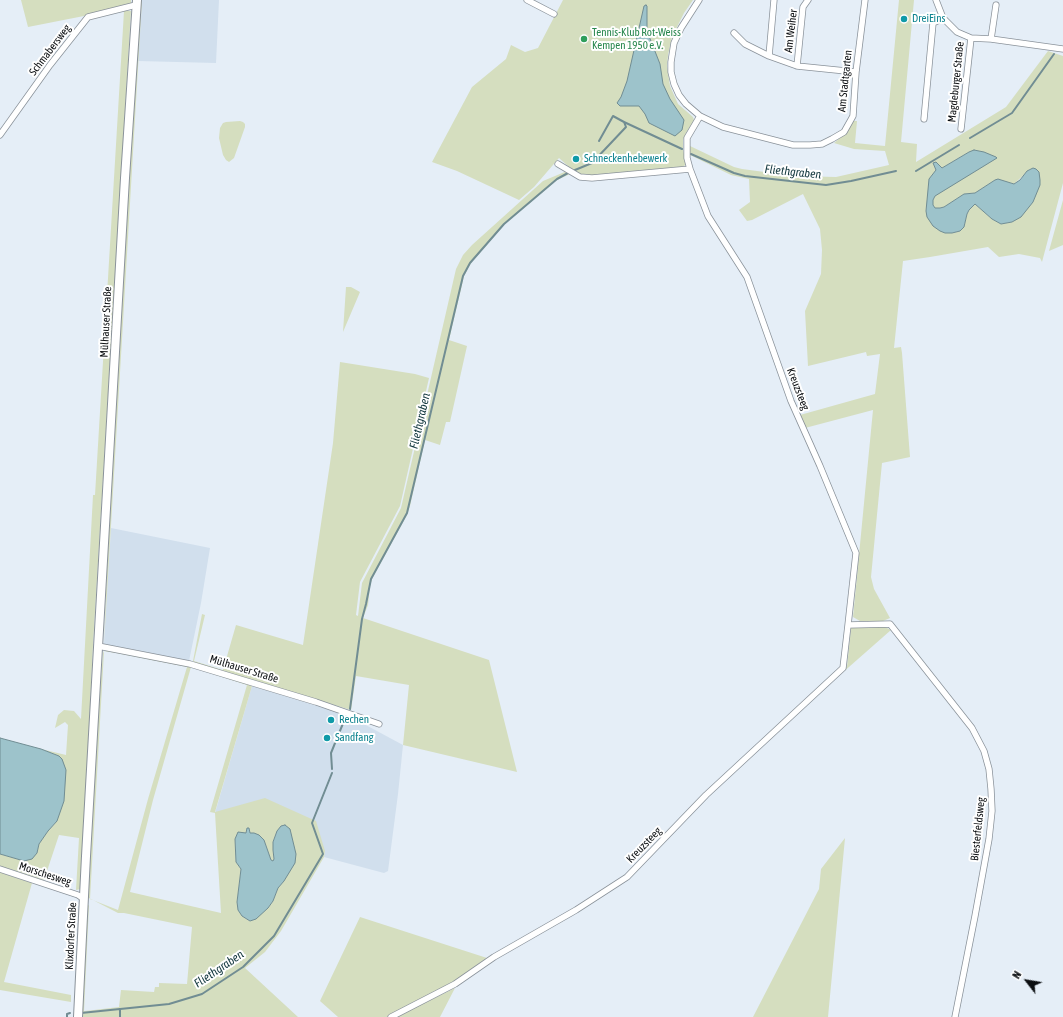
<!DOCTYPE html>
<meta charset="utf-8">
<style>
body{margin:0}
#map{position:relative;width:1063px;height:1017px;overflow:hidden;background:#e5eef7;font-family:"Asap Condensed",sans-serif}
canvas{display:block}
.north{position:absolute;left:1007px;top:961px;width:40px;height:40px;-webkit-text-stroke:3px #fff;paint-order:stroke;rotate:301deg;font-size:11px;font-weight:700;line-height:16px;text-align:center;color:#0b0e11}
.north::after{content:'';display:block;margin:auto;width:14px;height:18px;background:#0b0e11;clip-path:polygon(50% 0,100% 100%,50% 72%,0 100%)}
</style>
<div id="map">
<canvas width="1063" height="1017"></canvas>
<div class="north">N</div>
</div>
<script>
const ctx = document.querySelector('canvas').getContext('2d');
ctx.lineJoin = 'round';
function fill(path, color) { ctx.fillStyle = color; ctx.fill(path, 'evenodd'); }
const shape = rows => new Path2D(rows.map(r => 'M' + r).join(''));
function stroke(path, color, width, dash) { ctx.strokeStyle = color; ctx.lineWidth = width; ctx.lineCap = dash ? 'butt' : 'round'; ctx.setLineDash(dash || []); ctx.stroke(path); }
function label(font, color, halo, rows, align = 'center') {
  ctx.font = font + ' "Asap Condensed",sans-serif'; ctx.lineWidth = 4; ctx.setLineDash([]); ctx.textBaseline = 'middle'; ctx.strokeStyle = halo; ctx.fillStyle = color; for (const [text, x, y, turn = 0] of rows) {
    ctx.save(); ctx.translate(x, y); ctx.rotate((+turn || 0) * Math.PI / 180); ctx.textAlign = isNaN(turn) ? turn : align; if (halo) ctx.strokeText(text, 0, 0); ctx.fillText(text, 0, 0); ctx.restore();
  }
}
fill(shape([
 [142,0,219,0,216,63,138,61],
 [111,528,210,548,201,603,189,661,104,644],
 [252,686,349,716,403,745,398,794,388,871,384,873,324,857,325,851,215,813]
]), '#d1dfed');
fill(shape([
 [21,0,131,0,131,4,89,15,28,27],
 [139,0,142,0,104,644,109,514],
 [563,0,693,0,684,13,672,37,668,55,667,66,670,86,678,104,693,117,694,120,686,133,683,140,683,149,686,164,683,167,591,176,577,174,559,158,534,187,519,200,457,171,432,162,472,87,506,59,511,45,525,52,538,48],
 [899,0,914,0,901,142,917,144,916,162,1006,107,1048,51,1063,56,1063,183,1042,262,1040,258,1019,254,999,257,988,247,930,257,903,261,894,348,901,347,902,353,910,457,882,463,871,577,874,589,890,618,883,621,860,621,853,617,873,410,805,428,800,415,875,394,880,354,867,356,866,352,808,366,805,311,821,274,822,250,820,229,803,194,752,220,747,221,739,210,750,202,749,179,731,175,690,155,690,146,734,167,742,169,795,176,836,177,889,165,885,151,854,149,834,143,846,133,853,121,857,121,855,143,885,146],
 [969,152,935,196,933,200,933,205,935,208,940,208,944,207,964,194,975,193,995,180,1014,184,1030,169,1035,196,1033,202,1012,222,1001,224,992,219,975,204,971,207,967,214,964,227,960,231,952,233,926,211,932,175,935,173,936,170,942,168],
 [124,11,131,11,93,645,81,889,76,890,79,838,59,835,44,880,0,866,0,854,24,861,37,853,39,844,48,831,57,821,59,756,41,749,66,755,68,725,65,722,55,728,58,715,64,710,74,711,81,719,93,495,95,495],
 [240,121,243,122,245,124,245,127,234,158,229,162,226,160,223,155,219,138,220,128,223,123,226,122],
 [567,171,570,174,557,180,505,224,471,263,464,276,449,340,467,346,450,422,446,422,440,445,425,440,410,506,407,515,372,579,370,586,368,605,363,618,489,660,517,772,403,745,409,685,356,676,351,710,197,664,193,661,202,614,205,615,194,661,223,670,236,625,303,645,333,443,340,362,415,374,429,378,400,506,360,582,356,615,358,616,362,583,401,508,456,269,463,255,472,245,543,181],
 [1063,200,1063,245,1049,251],
 [346,287,351,287,360,292,343,332],
 [881,625,891,630,841,674,847,666,851,628,854,627],
 [109,650,191,666,248,683,252,686,215,812,265,798,316,821,325,851,324,857,281,931,265,952,245,968,298,1017,81,1017,87,906,89,905,84,1011,94,1010,119,1007,121,990,154,992,155,987,159,987,159,983,187,984,192,927,124,913,118,913,87,897,95,754,103,653,104,651],
 [104,651,116,653,187,667,148,799,118,910,90,899],
 [191,667,247,685,210,812,215,813,221,913,130,892,153,800],
 [285,825,284,881,278,888,273,901,268,908,250,921,242,916,238,910,237,902,241,869,236,862,235,839,246,833,247,828,249,828,250,833,264,840,271,860,273,861,274,859,273,850,273,842,277,831,281,826],
 [845,838,828,1017,753,1017,819,889,821,869],
 [0,872,32,883,4,982,71,995,71,1002,0,990],
 [360,917,487,958,452,983,387,1017,338,1017,320,1001],
 [455,988,440,1017,396,1017]
]), '#d5debf');
const water = shape([
 [646,5,647,6,647,31,660,64,663,84,670,99,684,120,682,130,675,136,649,123,645,114,639,106,620,106,617,103,621,97,627,81,644,6,646,5],
 [974,150,984,152,996,157,997,158,935,196,933,200,933,205,935,208,940,208,944,207,964,194,975,193,995,180,998,179,1014,184,1020,180,1027,171,1033,168,1036,169,1039,172,1040,180,1040,185,1033,202,1021,217,1012,222,1001,224,992,219,975,204,969,210,967,214,964,227,960,231,952,233,945,233,940,231,933,226,927,217,926,211,929,179,936,170,933,163,936,162,942,168,969,152,974,150],
 [0,738,41,749,59,756,62,759,66,770,64,801,57,821,48,831,39,844,37,853,32,859,24,861,0,854,0,738],
 [285,825,290,829,296,854,295,863,284,881,278,888,273,901,268,908,256,919,250,921,242,916,238,910,237,902,241,869,236,862,235,839,238,832,246,833,247,828,249,828,250,833,254,833,259,835,264,840,271,860,273,861,274,859,273,850,273,842,277,831,281,826,285,825]
]);
fill(water, '#9dc3cb');
stroke(water, '#718d93', 1);
stroke(shape([
 [970,138,1012,113,1054,54],
 [599,141,613,116,624,122],
 [691,154,734,173,745,176,826,185,851,181,896,171],
 [575,170,592,163,626,127,624,122,682,149],
 [916,171,959,145],
 [350,709,362,619,366,604,371,579,407,513,463,276,470,263,504,224,557,179,568,173],
 [332,769,331,753,346,716],
 [81,1013,169,1004,202,994,243,967,274,936,323,854,312,823,332,773],
 [67,1017,67,1014,70,1013],
 [120,1017,120,1009]
]), '#718d93', 2);
const street = shape([
 [527,0,554,14],
 [699,0,681,28,674,43,671,62,671,72,674,84,679,95,686,104,700,116,723,127,793,145,810,145,822,144,832,139,844,132,853,116,856,72,865,0],
 [936,0,943,18,957,32,971,38],
 [734,33,745,44,769,56,797,66,856,72],
 [991,39,1063,49],
 [769,56,774,0],
 [797,66,803,7,808,0],
 [700,116,687,138,687,158,690,169,708,216,747,277,791,401,820,466,856,553,848,625,890,624,972,728,984,751,989,769,991,789,992,811,989,839,975,916,955,1017],
 [924,119,933,23,943,18],
 [961,129,971,38,991,39,996,5],
 [0,135,50,65,88,17,136,5],
 [558,164,580,177,592,178,690,169],
 [98,646,190,664,316,702,379,724],
 [0,869,78,895,84,899],
 [391,1017,455,984,494,957,576,910,627,877,706,795,843,668,848,625]
]);
const secondary = shape([
 [78,1017,86,856,125,178,137,0]
]);
stroke(street, '#8a929a', 7);
stroke(secondary, '#8a929a', 10);
stroke(street, '#fff', 5.5);
stroke(secondary, '#fff', 8);
for (const [x, y, r, color] of [
 [904,19,4,"#0f9aa8"],
 [584,39,4,"#2e9e5b"],
 [576,159,4,"#0f9aa8"],
 [331,720,4,"#0f9aa8"],
 [327,738,4,"#0f9aa8"]
]) { const dot = new Path2D(); dot.arc(x, y, r, 0, 2 * Math.PI); ctx.fillStyle = color; ctx.fill(dot); stroke(dot, '#fff', 1.5); }
label('11px', '#0d838f', '#fff', [
 ["DreiEins",912,19],
 ["Schneckenhebewerk",584,159],
 ["Rechen",339,720],
 ["Sandfang",335,738]
], 'left');
label('11px', '#0b0e11', '#fff', [
 ["Am Weiher",791,31,-83],
 ["Schmabersweg",50,50,-53],
 ["Am Stadtgarten",845,81,-84],
 ["Magdeburger Straße",956,82,-84],
 ["Mülhauser Straße",106,322,-87],
 ["Kreuzsteeg",798,389,69],
 ["Mülhauser Straße",244,669,17],
 ["Biesterfeldsweg",978,829,-84],
 ["Kreuzsteeg",644,845,-46],
 ["Morschesweg",45,874,18],
 ["Klixdorfer Straße",71,936,-87]
]);
label('11px', '#27864d', '#fff', [
 ["Tennis-Klub Rot-Weiss",592,33],
 ["Kempen 1950 e.V.",592,46]
], 'left');
label('italic 12px', '#12373e', '#fff', [
 ["Fliethgraben",793,172,6],
 ["Fliethgraben",420,421,-77],
 ["Fliethgraben",219,969,-34]
]);
</script>
